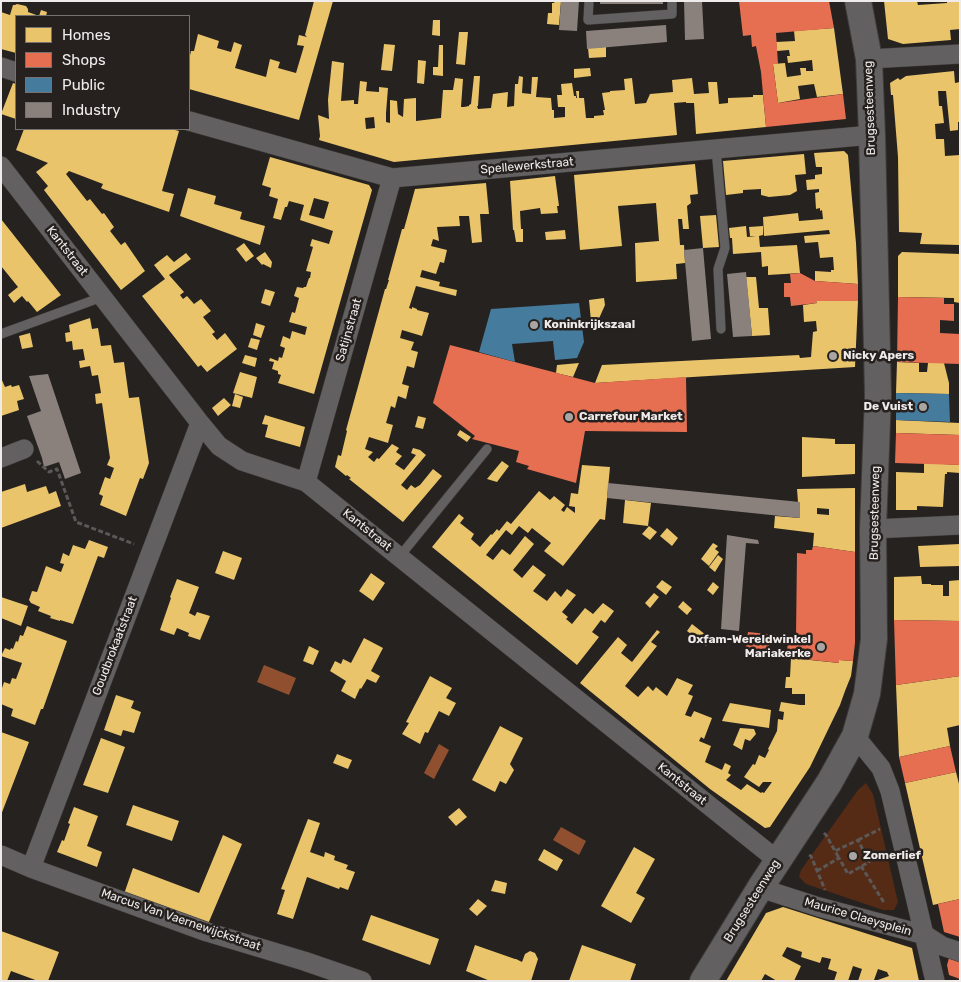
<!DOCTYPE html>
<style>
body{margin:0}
#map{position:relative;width:961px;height:982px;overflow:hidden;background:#252220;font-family:Rubik,sans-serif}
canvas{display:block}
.frame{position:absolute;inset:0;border:2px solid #eeebea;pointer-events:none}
.legend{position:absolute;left:15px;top:15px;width:175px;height:115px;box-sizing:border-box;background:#26211f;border:1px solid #767270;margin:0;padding:6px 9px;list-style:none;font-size:15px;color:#eeebea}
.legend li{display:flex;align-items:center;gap:10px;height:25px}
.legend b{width:25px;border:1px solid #767270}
</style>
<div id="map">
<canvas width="961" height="982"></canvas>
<div class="frame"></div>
<ul class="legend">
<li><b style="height:14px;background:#e9c46a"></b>Homes</li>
<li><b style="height:14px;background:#e76f51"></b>Shops</li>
<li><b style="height:14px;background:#457b9d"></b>Public</li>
<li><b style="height:14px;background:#8a817c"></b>Industry</li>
</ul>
</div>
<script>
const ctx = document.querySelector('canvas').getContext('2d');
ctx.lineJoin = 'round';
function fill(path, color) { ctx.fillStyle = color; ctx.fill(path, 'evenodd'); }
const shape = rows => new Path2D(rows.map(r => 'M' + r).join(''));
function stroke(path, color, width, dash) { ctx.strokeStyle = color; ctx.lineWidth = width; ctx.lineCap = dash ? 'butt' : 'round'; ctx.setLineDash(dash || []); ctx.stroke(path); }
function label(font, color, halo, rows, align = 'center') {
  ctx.font = font + ' Rubik,sans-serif'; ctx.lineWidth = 5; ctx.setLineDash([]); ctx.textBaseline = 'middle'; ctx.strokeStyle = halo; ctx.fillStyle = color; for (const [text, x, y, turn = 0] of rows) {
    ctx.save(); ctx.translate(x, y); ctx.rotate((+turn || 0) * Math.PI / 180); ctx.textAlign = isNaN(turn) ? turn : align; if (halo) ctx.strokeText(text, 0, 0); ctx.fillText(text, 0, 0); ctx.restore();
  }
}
fill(shape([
 [866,783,873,794,898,902,894,910,883,910,806,884,799,877,801,870,858,790]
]), '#552b15');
fill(shape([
 [264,665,296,678,289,695,257,682],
 [439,744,449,750,434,779,424,773],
 [561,827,586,841,579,855,553,840]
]), '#90502f');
fill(shape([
 [314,1,333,1,299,120,189,89,189,60,191,51,194,51,198,34,219,41,217,48,231,52,234,42,242,45,235,68,266,77,270,59,280,62,278,68,296,73,304,46,297,45,299,35,307,37,305,35],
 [555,1,561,1,559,25,547,24,548,13,552,13,552,3,554,3],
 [884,1,917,1,918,5,947,3,947,1,960,1,960,29,950,30,951,40,903,44,888,39],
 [17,4,26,6,28,9,28,12,39,16,41,10,47,12,46,16,16,16,16,53,1,49,1,12,10,15,13,5,15,5],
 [433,20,440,20,440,36,432,35],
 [834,28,843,94,817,97,814,84,798,86,800,99,778,103,773,64,785,63,787,77,801,75,800,68,806,68,806,71,813,71,812,60,788,63,787,56,790,56,789,50,777,51,776,42,795,41,794,31],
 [459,32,468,32,465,65,456,64],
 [384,44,395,45,392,71,381,70],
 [439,45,443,45,443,76,433,75,433,67,438,67],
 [606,47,606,57,589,58,588,48],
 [418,60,426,61,424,84,417,83],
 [332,61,344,63,341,101,354,100,354,104,358,104,360,81,367,82,366,91,379,92,379,87,388,88,386,113,386,122,390,123,390,100,397,101,398,114,403,117,404,99,416,98,416,121,441,118,443,90,453,90,455,78,463,79,461,107,464,107,469,106,469,105,471,104,474,76,480,76,478,106,477,106,478,109,491,108,493,94,508,92,507,107,514,106,515,84,518,84,519,76,523,77,522,93,531,94,532,77,538,77,536,97,551,98,552,110,554,110,554,118,565,117,565,107,558,107,557,95,562,95,561,84,572,83,574,96,576,96,576,98,577,98,576,91,579,91,579,98,584,98,586,118,594,118,594,116,604,115,603,110,605,110,602,93,610,92,610,91,625,90,624,79,632,78,635,104,646,103,650,94,673,92,672,80,692,78,694,94,709,93,708,82,717,82,719,104,728,103,728,98,753,97,753,95,763,95,766,127,696,134,694,103,686,103,686,102,674,103,677,135,394,162,319,140,320,136,318,115,329,119,328,100],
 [374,117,375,128,366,129,365,118],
 [590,68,591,76,574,78,574,69],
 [954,71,955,83,960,82,960,122,958,122,958,130,950,131,946,91,938,91,939,106,942,106,944,123,935,124,936,139,944,139,945,156,960,155,960,245,920,244,922,233,899,232,898,157,893,95,891,95,890,83,898,78,900,80,906,76],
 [13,83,16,84,16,119,1,114],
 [24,129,171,129,179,131,162,191,174,194,169,212,103,189,101,188,103,184,69,171,66,174,87,201,90,199,102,214,104,213,114,227,110,231,121,245,125,242,145,271,121,290,44,190,48,186,36,172,48,163,16,150],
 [844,151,848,155,856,243,858,284,815,281,815,271,831,272,831,270,834,270,833,257,820,258,818,242,805,243,804,236,830,234,829,230,764,236,763,217,798,213,799,221,823,219,822,210,820,211,820,208,816,209,815,193,819,192,819,189,807,190,806,180,815,179,815,175,822,174,822,167,816,167,814,153],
 [804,154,806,174,795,175,797,191,790,195,769,197,761,195,761,189,743,190,743,193,726,195,723,161],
 [270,157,369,185,372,190,314,394,278,383,281,375,278,374,278,371,272,369,274,362,269,361,270,358,278,361,279,357,282,358,285,348,280,346,283,336,290,339,292,331,305,335,307,327,289,322,292,312,295,313,299,298,294,296,297,287,303,288,304,287,306,287,309,278,310,278,311,272,306,271,313,247,310,246,312,239,329,244,333,231,300,220,304,205,289,201,287,207,285,207,281,220,273,218,278,199,269,196,271,188,262,185],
 [314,198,329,202,324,219,309,215],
 [695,164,698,194,690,195,691,203,687,206,689,229,683,229,682,219,678,219,680,245,684,245,685,263,676,264,677,279,636,282,635,243,659,241,656,203,618,206,622,246,580,250,574,175],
 [555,176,559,206,557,206,558,213,541,214,540,208,520,211,521,229,523,229,523,242,516,242,514,230,513,230,510,181],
 [486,183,489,214,480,214,482,242,472,243,469,216,459,216,460,226,437,227,439,241,433,239,431,246,447,250,444,263,440,262,436,274,422,270,420,277,440,282,439,286,457,290,456,296,416,286,409,308,412,309,412,307,417,309,417,310,429,313,422,336,402,330,400,338,414,342,411,350,418,352,414,368,407,366,402,384,409,386,406,399,398,396,395,408,391,406,386,423,393,425,388,443,369,437,365,449,373,452,368,457,374,462,377,458,379,459,392,444,399,448,396,452,402,456,395,464,404,470,416,455,411,453,413,448,420,450,426,455,401,485,407,490,411,485,415,488,420,485,433,469,442,476,403,522,349,479,351,478,347,475,346,476,335,467,338,455,341,456,347,431,346,430,385,289,386,289,389,280,388,280,402,229,404,229,415,189],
 [188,188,216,196,214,204,242,212,240,219,265,226,260,245,180,216],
 [716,215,719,247,703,248,700,216],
 [1,219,61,295,37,312,28,301,27,302,22,296,14,303,8,295,18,287,1,266],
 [746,226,747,237,756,236,750,236,749,227,763,226,763,235,759,236,760,247,797,245,800,273,768,275,768,266,762,267,761,252,733,254,732,238,730,238,729,228],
 [565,230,566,239,546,240,545,232],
 [244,243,254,256,246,262,236,249],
 [265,252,272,262,271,268,263,264,262,265,256,258],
 [902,252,960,254,960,303,954,302,954,298,898,297,898,256],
 [186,253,191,259,169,275,184,292,180,295,183,299,187,296,194,304,201,299,211,311,203,317,215,332,212,334,217,340,225,333,237,349,207,372,201,365,198,367,142,296,165,279,154,265,167,255,174,262],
 [746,277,756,277,759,308,768,308,770,335,752,336],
 [265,289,275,292,270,306,261,303],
 [604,298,605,305,597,323,591,321,589,300],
 [816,301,858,301,855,367,595,383,602,365,799,355,800,358,811,357,813,332,817,331,816,321,804,322,803,305,817,303],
 [90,318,92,329,98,328,101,346,111,345,114,363,124,362,129,398,139,397,149,463,143,479,140,478,126,516,100,505,103,496,99,494,105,477,110,479,114,468,107,465,110,458,102,403,96,404,95,394,101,393,98,375,92,376,90,366,80,368,79,361,85,360,83,349,73,350,72,341,66,342,65,333,70,332,69,325],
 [256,323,265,326,261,338,253,335],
 [30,333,33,347,22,349,19,336],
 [251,338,260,340,257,350,248,347],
 [245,355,257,358,255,367,242,363],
 [897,362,919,363,919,372,927,372,928,363,944,363,949,383,949,394,896,393],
 [579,363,573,377,556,373,557,365],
 [240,372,257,377,252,398,233,393],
 [1,378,5,387,11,385,12,387,19,385,24,399,17,401,19,410,1,416],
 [235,394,243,397,240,408,232,406],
 [224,398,231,405,218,416,212,408],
 [265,415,305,427,300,447,265,437,268,425,262,424],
 [418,416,426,418,423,429,415,427],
 [896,420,960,423,960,435,896,433],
 [460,430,471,437,467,442,457,435],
 [802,437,835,439,835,444,855,444,855,474,802,477],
 [502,461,509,466,497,482,487,479],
 [924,463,960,465,960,473,947,472,947,474,945,474,943,507,917,506,917,510,896,510,896,472,924,473],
 [582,465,610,467,605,520,600,519,563,566,544,551,551,543,532,528,528,533,519,526,512,535,506,530,486,555,493,560,502,549,510,555,525,536,534,544,513,570,522,578,533,565,546,575,533,591,547,601,555,591,561,597,567,589,576,595,562,612,568,617,566,619,572,624,585,608,593,614,603,603,614,611,605,623,601,620,592,632,599,637,577,665,432,547,459,514,464,518,460,523,474,534,471,539,480,547,491,534,492,535,497,529,499,531,507,521,511,524,539,491,550,500,554,496,565,505,561,510,564,512,567,507,575,513,575,507,569,506,571,493,578,494],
 [25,484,27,492,46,486,49,494,56,491,61,506,1,528,1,492],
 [855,488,855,552,813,546,814,533,774,528,775,516,800,518,800,502,798,502,797,489],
 [817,508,829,509,829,515,817,514],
 [625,500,651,503,648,526,623,523],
 [649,526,657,532,650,540,642,534],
 [667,528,678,538,672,546,660,536],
 [89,540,108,547,104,558,98,556,73,624,60,620,60,621,50,618,51,616,38,611,40,607,31,603,29,600,32,591,37,592,46,566,61,572,64,564,60,563,63,553,69,556,73,545,85,549],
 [713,543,718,546,715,549,719,552,709,566,701,559],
 [960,544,960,566,920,567,918,546],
 [223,551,242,558,234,580,215,573],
 [718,555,723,559,715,572,709,567],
 [371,573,385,583,373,601,359,591],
 [921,576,922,584,931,584,931,585,943,585,943,596,949,596,949,581,960,580,960,621,894,620,894,577],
 [177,579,199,587,189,613,195,616,197,612,210,616,200,640,188,636,189,633,177,628,174,635,160,630,171,598,170,597],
 [662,580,672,587,666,595,656,587],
 [713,582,719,587,713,595,707,590],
 [654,593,659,597,650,608,645,603],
 [1,597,28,606,21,626,1,618],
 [683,601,692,609,687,615,678,607],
 [692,624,711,639,706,646,687,631],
 [27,626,67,641,43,709,41,709,35,725,11,716,13,709,1,704,1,691,4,682,10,684,12,678,16,679,22,663,1,656,5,648,10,650,11,648,13,649,16,641,18,642,20,635,23,636],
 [657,630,660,632,651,642,657,646,625,686,638,697,648,686,653,691,656,687,667,696,677,678,693,685,688,694,693,696,685,715,691,717,694,711,712,718,704,739,701,737,699,741,711,746,705,762,722,770,725,763,731,766,728,773,731,775,726,780,741,790,747,784,761,793,762,792,764,793,772,782,763,782,759,787,744,777,753,764,755,765,759,755,765,758,769,750,768,749,777,731,778,719,783,720,784,712,779,711,781,702,800,705,805,705,805,694,792,694,792,688,785,688,786,677,790,677,791,658,839,663,839,660,853,661,851,676,845,691,840,705,810,767,770,827,765,828,710,789,580,683,618,637,627,645,621,653,632,662],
 [364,638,383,648,371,671,380,676,376,683,367,679,361,689,360,688,355,699,341,691,346,681,330,671,335,661,341,664,343,659,351,663],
 [309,646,319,651,313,665,303,661],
 [430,676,452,688,446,698,456,703,449,716,439,711,428,733,425,732,420,744,402,734,409,723,406,722],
 [960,676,960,725,947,728,950,746,899,757,896,685],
 [116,695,134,701,131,708,141,712,134,733,123,730,121,736,104,730],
 [730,703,771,710,769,728,722,721],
 [500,726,523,738,510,764,514,770,506,784,500,781,495,792,472,780],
 [740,728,754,729,756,734,750,741,745,739,742,750,733,745],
 [1,732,29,742,1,815],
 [101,738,125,747,108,793,83,785],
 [337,754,352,760,348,769,333,763],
 [956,772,960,788,960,899,933,905,905,783],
 [133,805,179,821,172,841,126,825],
 [74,807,98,816,87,846,102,852,97,867,57,852,62,840,64,841,70,824,68,823],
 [459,808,467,817,456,826,448,817],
 [308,819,320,823,310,852,324,857,325,852,335,856,334,860,348,865,346,869,355,872,348,890,340,887,339,889,307,877,293,919,277,914,285,890,281,889],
 [223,835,242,844,208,924,124,894,133,868,199,893],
 [634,847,655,859,636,893,645,898,631,923,601,906],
 [544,849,563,860,557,871,538,860],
 [495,880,507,883,505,894,491,891],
 [478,899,487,906,477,916,469,909],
 [783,907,912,948,919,981,875,981,889,976,887,972,878,969,874,980,858,981,862,969,853,966,848,981,834,981,837,972,828,969,831,959,822,957,820,963,801,957,802,952,787,947,782,956,801,966,794,981,777,981,765,974,761,981,726,981,766,913],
 [371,915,439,939,430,965,362,940],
 [1,931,59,952,48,981,38,981,11,971,7,981,1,981],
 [475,945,515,959,516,959,522,962,525,954,530,951,535,953,538,959,531,981,490,981,466,971],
 [582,945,636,964,630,981,569,981]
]), '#e9c46a');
fill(shape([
 [739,1,829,1,834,28,776,33,778,64,773,64,778,103,843,94,846,119,766,127,761,72,756,46,752,47,751,35,743,36],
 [800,273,815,281,858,284,858,301,816,301,817,303,791,306,790,297,784,297,784,283,791,283,790,274],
 [898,297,944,298,944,304,954,304,954,321,940,320,940,333,960,334,960,364,897,362],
 [450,345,595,383,686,377,687,432,585,431,576,483,527,469,529,466,516,462,519,451,472,439,475,436,433,403],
 [896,433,960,435,960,465,895,463],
 [813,546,855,552,855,643,853,661,839,660,839,663,786,657,788,643,770,640,768,654,745,652,748,632,796,637,797,553,806,554,806,550,812,550],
 [894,620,960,621,960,676,896,685],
 [950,746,956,772,905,783,899,757],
 [960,899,960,937,944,932,938,904],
 [949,958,960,962,960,979,949,975,947,965]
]), '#e76f51');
fill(shape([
 [579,303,584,342,577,358,555,360,553,341,512,344,515,362,479,352,491,309],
 [896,393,949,394,950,422,896,420]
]), '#457b9d');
fill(shape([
 [561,1,579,1,577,31,559,30],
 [600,1,663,1,663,4,600,4],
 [684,1,702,1,704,39,685,40],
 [666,25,667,42,587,49,586,31],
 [703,248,711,339,692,341,684,250],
 [746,272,752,336,733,337,727,274],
 [48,374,81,473,65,479,59,462,44,467,42,458,27,416,41,411,29,376],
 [608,483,800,502,800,518,607,498],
 [727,535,758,540,759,544,746,543,739,631,721,629]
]), '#8a817c');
const lane = shape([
 [589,1,588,20,672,14,672,1],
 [716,149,725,248,718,269,721,329],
 [1,334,102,297],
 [400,556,487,449]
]);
const street = shape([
 [869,59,960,54],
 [1,67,16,72],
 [189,121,392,178,872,135],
 [1,166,200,423,219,446,242,461,306,482,777,860],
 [1,458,24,449],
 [306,482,392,178],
 [873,529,960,525],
 [855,736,881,768,890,791,935,981],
 [1,855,31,868,207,932,304,961,362,981],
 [31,868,200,423],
 [760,888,819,907,925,935,942,946,960,952]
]);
const secondary = shape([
 [703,981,760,888,829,783,855,736,867,694,874,639,873,529,878,395,872,135,869,59,858,1]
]);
stroke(lane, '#3f3c3b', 10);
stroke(street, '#3f3c3b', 20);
stroke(secondary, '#3f3c3b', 28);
stroke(shape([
 [37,461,49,472,57,469,76,522,134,544],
 [824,833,826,835,835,851],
 [858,840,880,829],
 [809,855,811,856,825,890],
 [861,866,885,904],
 [817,871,839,858,848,874,869,862,858,840,835,851,839,858]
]), '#5b5857', 3, [5, 2.5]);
stroke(lane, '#626060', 9);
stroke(street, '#626060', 19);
stroke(secondary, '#626060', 26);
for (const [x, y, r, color] of [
 [534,325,5,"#a8a5a3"],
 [833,356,5,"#a8a5a3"],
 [923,407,5,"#a8a5a3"],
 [569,417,5,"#a8a5a3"],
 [821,647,5,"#a8a5a3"],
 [853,856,5,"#a8a5a3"]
]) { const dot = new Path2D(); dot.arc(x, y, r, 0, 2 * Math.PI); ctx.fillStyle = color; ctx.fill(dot); stroke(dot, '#26211f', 2); }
label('12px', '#eeebea', '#26211f', [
 ["Brugsesteenweg",870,108,-92],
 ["Spellewerkstraat",527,166,-5],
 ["Kantstraat",67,251,52],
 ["Satijnstraat",349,330,-74],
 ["Brugsesteenweg",875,513,-89],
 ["Kantstraat",367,530,39],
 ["Goudbrokaatstraat",115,646,-69],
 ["Kantstraat",682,784,39],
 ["Brugsesteenweg",752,901,-58],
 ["Maurice Claeysplein",858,917,16],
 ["Marcus Van Vaernewijckstraat",181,920,19]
]);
label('bold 12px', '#eeebea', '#26211f', [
 ["Koninkrijkszaal",544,325],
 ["Nicky Apers",843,356],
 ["De Vuist",913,407,"right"],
 ["Carrefour Market",579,417],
 ["Oxfam-Wereldwinkel",811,640,"right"],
 ["Mariakerke",811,654,"right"],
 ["Zomerlief",863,856]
], 'left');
</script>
